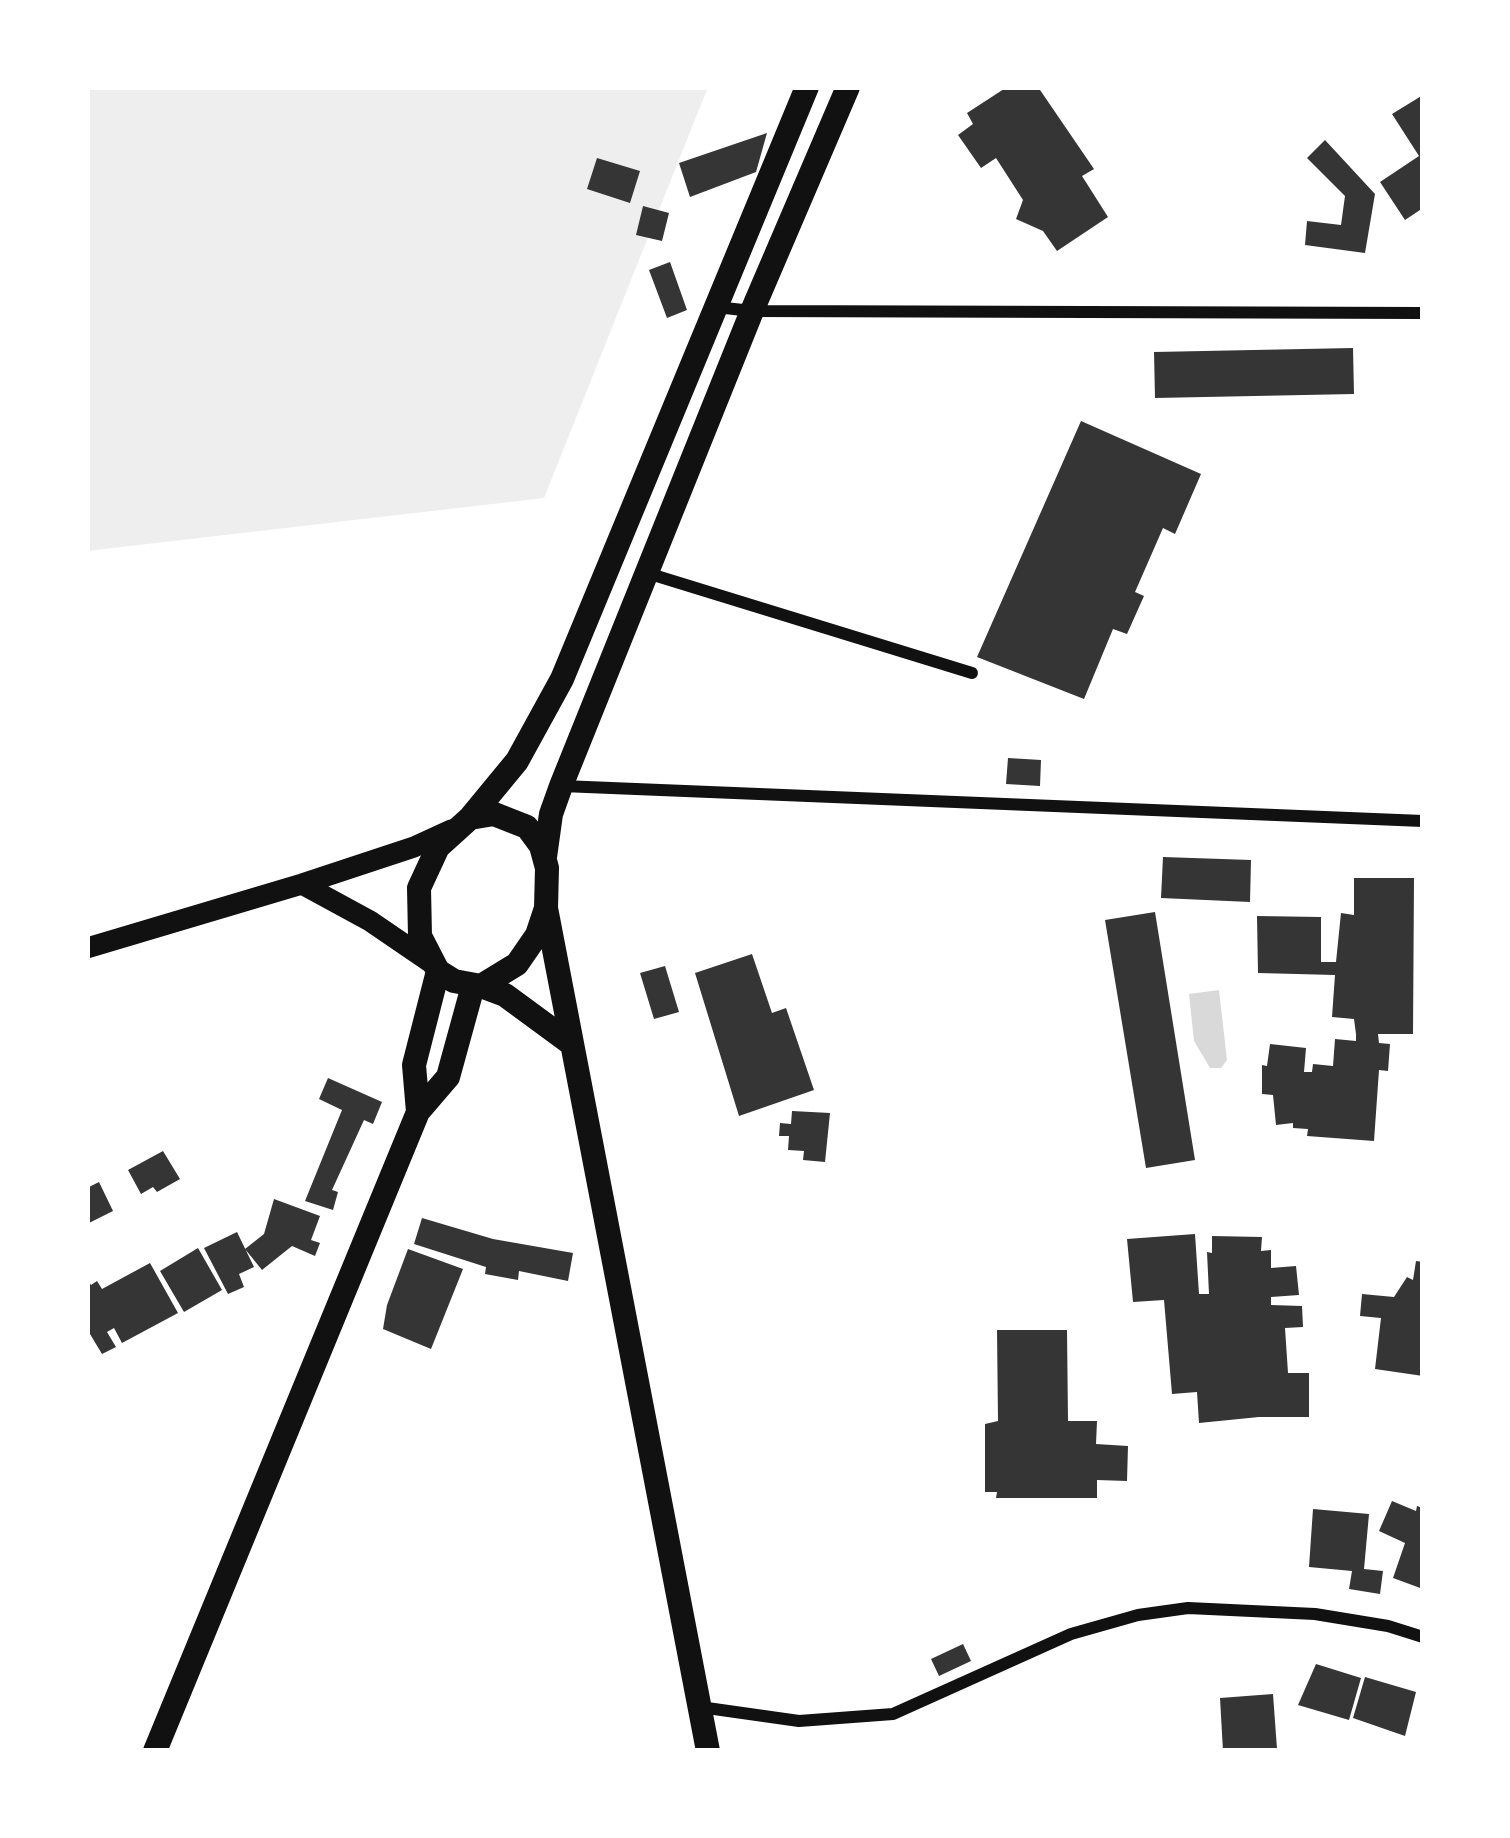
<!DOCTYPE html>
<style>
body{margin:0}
#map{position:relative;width:1510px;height:1838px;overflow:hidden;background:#fff;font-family:"PT Sans",sans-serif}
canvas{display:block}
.frame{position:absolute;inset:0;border:90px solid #fff;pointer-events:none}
</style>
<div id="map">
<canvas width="1510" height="1838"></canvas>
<div class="frame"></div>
</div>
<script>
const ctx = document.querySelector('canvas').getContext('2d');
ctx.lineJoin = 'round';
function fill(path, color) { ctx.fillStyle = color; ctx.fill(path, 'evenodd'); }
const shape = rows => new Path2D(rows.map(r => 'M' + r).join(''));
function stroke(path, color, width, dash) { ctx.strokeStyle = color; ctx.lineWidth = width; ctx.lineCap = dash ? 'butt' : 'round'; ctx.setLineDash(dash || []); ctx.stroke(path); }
fill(shape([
 [87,87,708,87,544,498,87,551]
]), '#eee');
fill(shape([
 [1219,990,1227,1060,1221,1068,1210,1068,1194,1041,1189,994]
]), '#d9d9d9');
fill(shape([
 [1007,87,1038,87,1094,169,1082,176,1108,217,1057,251,1043,231,1016,219,1023,200,996,158,981,168,958,135,973,124,967,113],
 [1423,95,1423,208,1405,220,1380,182,1419,156,1392,114],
 [767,133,756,172,690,197,679,163],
 [1325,140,1375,194,1365,253,1305,245,1307,221,1341,225,1345,196,1307,158],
 [597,158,640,171,630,203,587,189],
 [643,206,669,213,662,241,636,235],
 [670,262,687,310,667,318,649,270],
 [1353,348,1354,394,1155,398,1154,352],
 [1081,421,1201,474,1175,534,1163,528,1135,592,1144,596,1127,634,1113,629,1084,699,977,657],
 [1008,758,1041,760,1040,786,1006,784],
 [1163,857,1251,860,1250,902,1161,898],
 [1354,878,1414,878,1413,1034,1378,1034,1379,1043,1390,1044,1388,1071,1379,1070,1374,1141,1307,1136,1308,1129,1293,1128,1293,1123,1276,1125,1273,1095,1262,1094,1262,1065,1267,1066,1270,1044,1306,1048,1304,1072,1312,1072,1313,1064,1333,1066,1335,1039,1356,1041,1356,1034,1354,1019,1332,1017,1335,975,1258,973,1257,916,1321,917,1321,962,1336,962,1341,913,1354,915],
 [1155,912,1195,1160,1146,1168,1105,920],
 [752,954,772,1013,786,1008,814,1090,739,1116,695,973],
 [665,966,679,1012,654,1019,640,973],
 [328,1078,382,1102,373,1124,364,1120,332,1190,338,1192,333,1210,305,1201,342,1110,319,1099],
 [792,1111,830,1113,825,1162,803,1160,804,1151,788,1150,789,1136,779,1136,780,1123,791,1124],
 [163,1151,180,1179,157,1192,153,1187,141,1194,128,1170],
 [99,1182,113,1211,87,1224,87,1188],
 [274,1199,320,1216,311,1240,320,1243,315,1256,292,1246,262,1270,245,1249,264,1234],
 [422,1218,493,1239,573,1253,568,1281,519,1271,518,1280,485,1274,486,1267,414,1244],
 [237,1232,254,1267,239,1274,244,1287,228,1294,204,1248],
 [1195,1234,1199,1294,1209,1294,1207,1252,1212,1253,1212,1236,1262,1237,1261,1251,1271,1250,1271,1268,1296,1266,1299,1295,1271,1297,1271,1305,1302,1306,1303,1327,1285,1328,1288,1373,1309,1373,1309,1417,1259,1417,1199,1423,1197,1392,1172,1394,1164,1300,1133,1302,1127,1239],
 [198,1248,222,1290,184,1312,160,1271],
 [408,1249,463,1269,431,1349,383,1329,387,1305],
 [1416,1261,1423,1262,1423,1376,1375,1369,1381,1318,1360,1316,1362,1294,1394,1297,1407,1277,1413,1280],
 [150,1263,178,1313,122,1343,114,1328,107,1332,116,1347,102,1354,87,1329,87,1278,91,1285,97,1281,102,1289],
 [997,1330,1067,1330,1068,1421,1097,1421,1096,1444,1128,1446,1127,1481,1097,1480,1097,1498,996,1498,997,1492,985,1492,985,1424,998,1421],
 [1392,1501,1416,1511,1417,1506,1423,1508,1423,1589,1393,1578,1405,1543,1379,1531],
 [1313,1509,1369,1514,1364,1569,1383,1571,1380,1594,1349,1589,1352,1571,1309,1567],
 [963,1644,971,1661,939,1676,931,1659],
 [1316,1664,1361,1678,1349,1720,1298,1705],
 [1365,1677,1416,1692,1405,1736,1353,1718],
 [1273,1694,1277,1749,1223,1751,1220,1698]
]), '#353535');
stroke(shape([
 [716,307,752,311,1423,313],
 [647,573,972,673],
 [562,786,1423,821],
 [700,1707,799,1721,893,1714,1071,1634,1138,1615,1188,1608,1315,1614,1388,1626,1423,1637]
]), '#111', 12);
stroke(shape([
 [302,884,370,921,433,964],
 [87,948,302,884,414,847,451,830]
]), '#111', 21);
stroke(shape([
 [470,818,494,814,527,827,541,846,547,868,546,908,537,935,517,964,481,986],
 [545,857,551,814,561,786,752,311,848,87],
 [546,908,708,1751],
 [569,1042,505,995,481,986,454,981,438,971,420,936,419,888,438,847,470,818,517,761,562,679,807,87],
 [418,1112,414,1065,438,971],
 [155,1751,418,1112,448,1077,473,986]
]), '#111', 24);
</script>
